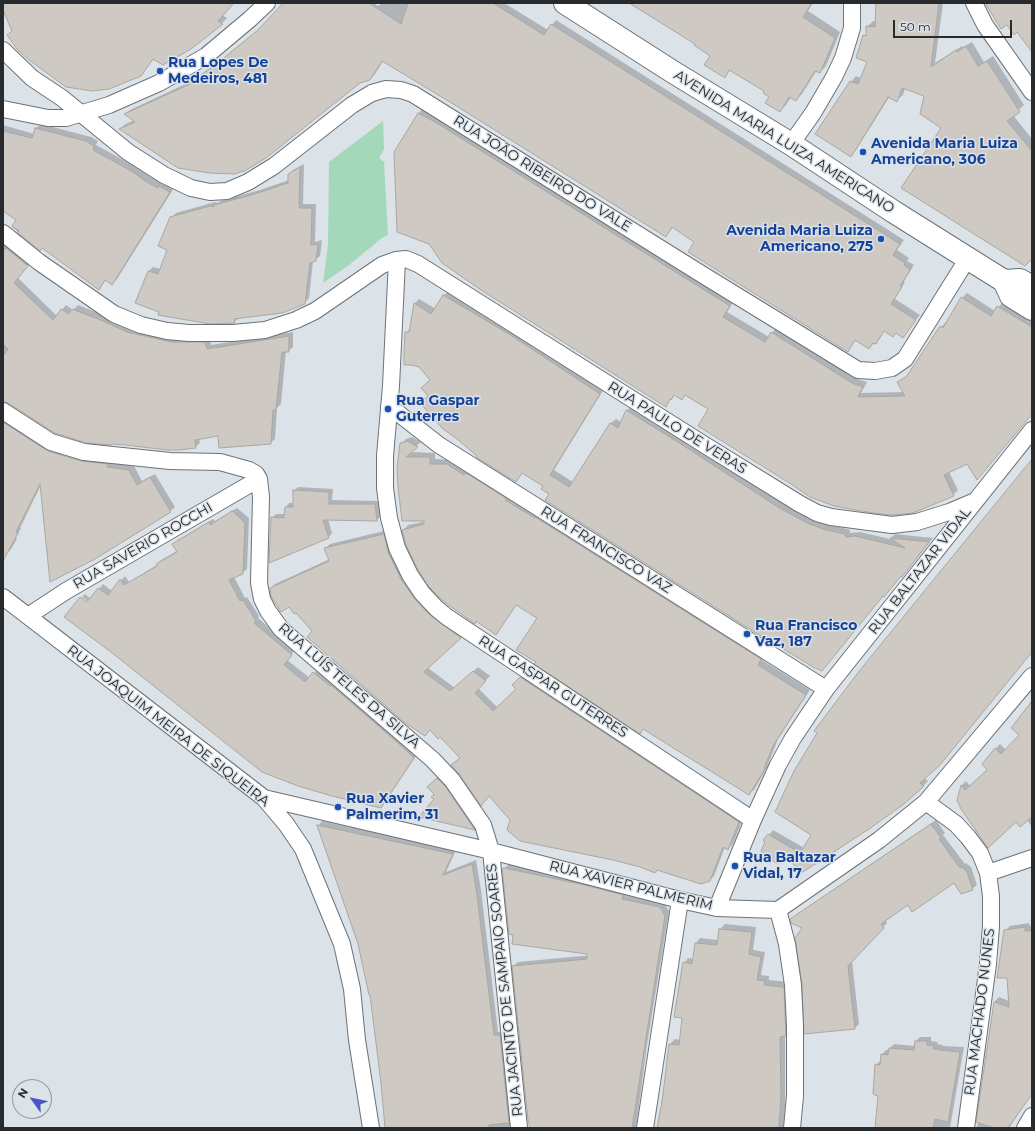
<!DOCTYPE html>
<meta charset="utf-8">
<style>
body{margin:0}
#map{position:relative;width:1035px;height:1131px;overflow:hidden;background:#dbe2e8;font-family:Montserrat,sans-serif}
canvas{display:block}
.frame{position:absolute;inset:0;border:4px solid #282b2d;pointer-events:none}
.north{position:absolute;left:12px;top:1079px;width:40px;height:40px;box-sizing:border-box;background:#dbe2e8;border:1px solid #93999d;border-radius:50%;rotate:303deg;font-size:11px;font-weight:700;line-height:16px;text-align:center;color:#282b2d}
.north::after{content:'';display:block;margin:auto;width:14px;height:18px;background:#4c52c8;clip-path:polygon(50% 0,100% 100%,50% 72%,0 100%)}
.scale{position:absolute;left:893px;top:20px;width:119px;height:18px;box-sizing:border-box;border:2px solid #282b2d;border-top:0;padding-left:5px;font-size:12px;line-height:14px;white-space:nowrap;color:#282b2d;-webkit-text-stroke:3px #dbe2e8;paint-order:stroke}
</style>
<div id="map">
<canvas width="1035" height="1131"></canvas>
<div class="frame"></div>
<div class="north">N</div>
<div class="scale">50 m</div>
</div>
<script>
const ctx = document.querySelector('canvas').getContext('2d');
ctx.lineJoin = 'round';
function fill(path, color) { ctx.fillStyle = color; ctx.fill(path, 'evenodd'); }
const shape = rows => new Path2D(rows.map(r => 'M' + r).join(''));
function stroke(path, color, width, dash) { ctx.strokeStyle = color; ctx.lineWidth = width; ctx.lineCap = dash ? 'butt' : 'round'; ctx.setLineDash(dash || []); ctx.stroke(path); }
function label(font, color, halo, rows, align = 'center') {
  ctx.font = font + ' Montserrat,sans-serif'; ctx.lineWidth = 3; ctx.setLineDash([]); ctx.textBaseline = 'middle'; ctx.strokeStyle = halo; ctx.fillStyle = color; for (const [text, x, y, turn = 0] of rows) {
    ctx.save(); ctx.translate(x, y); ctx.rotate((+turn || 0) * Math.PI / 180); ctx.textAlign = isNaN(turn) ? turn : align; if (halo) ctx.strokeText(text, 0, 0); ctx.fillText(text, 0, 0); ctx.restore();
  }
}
fill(shape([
 [383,121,384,149,379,158,384,162,388,235,382,238,349,265,323,283,328,245,329,162]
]), '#a3d9ba');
fill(shape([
 [3,3,233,3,222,15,227,18,222,23,190,48,154,58,141,75,13,30,3,8],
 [284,3,374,3,378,6,382,3,504,3,548,30,556,20,904,240,897,250,909,258,907,261,914,265,904,281,905,282,895,299,920,315,903,336,897,332,885,330,880,338,869,348,856,339,848,350,696,241,673,227,666,236,451,102,383,61,375,74,370,79,360,82,243,170,120,129,124,125,134,120,126,114,130,110,192,81,221,60,262,27],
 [631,3,813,3,808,11,840,32,826,66,820,72,817,70,802,94,796,100,791,97,786,105,780,111,766,91,730,70,724,76,711,55,696,44],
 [877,3,943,3,935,63,962,46,963,47,972,42,984,62,993,56,1024,105,1013,115,1032,139,1032,258,942,128,925,96,905,88,903,95,897,100,890,96,856,150,851,155,851,82,856,76,861,78,868,61,864,36,867,33,867,27,873,21,877,22],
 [423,108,734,301,727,312,769,337,776,328,857,379,867,382,861,393,904,392,898,383,909,374,941,327,946,322,947,323,962,298,967,293,995,311,1003,302,1032,320,1032,413,967,463,949,472,958,490,953,495,710,409,686,395,682,399,675,395,666,405,395,152,419,113],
 [41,124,91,137,98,141,96,145,138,168,150,177,174,188,117,279,112,284,106,280,99,288,42,247,40,249,12,227,17,220,3,210,3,125,34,134,36,128],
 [304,164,303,204,316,204,315,242,322,240,320,256,313,261,309,298,304,303,239,318,234,322,160,311,149,271,153,267,161,269,168,249,171,218,176,213,215,202,218,203,220,201,260,190,289,180,289,175,293,170],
 [3,239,32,261,18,278,57,316,66,305,73,310,78,305,108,317,210,338,211,345,293,332,293,347,288,351,286,351,281,404,277,408,275,439,270,443,219,435,199,438,200,443,195,447,3,401],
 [449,291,604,389,554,470,573,482,611,423,616,419,621,422,626,411,631,406,811,519,850,530,850,533,860,532,890,539,895,534,933,538,907,571,550,493,544,485,523,473,516,481,478,455,429,396,431,380,419,366,406,333,411,328,415,303,419,299,436,309,444,295],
 [3,415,111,462,134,466,142,481,155,474,175,507,170,511,41,485,20,528,21,528,16,538,17,539,11,549,7,553,3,551],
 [412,437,421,442,410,452,435,453,435,459,452,460,765,655,762,660,810,690,778,739,768,764,769,764,754,790,749,794,644,728,640,732,538,617,517,604,500,629,496,634,477,620,474,623,443,600,403,530,408,525,427,521,401,444,406,439],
 [1032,461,1032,651,924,778,928,781,904,803,803,871,784,855,777,863,769,835,773,830,804,848,813,835,818,733,815,731,873,655],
 [298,487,333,489,332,500,378,501,381,516,377,520,328,519,332,533,329,537,272,518,276,514,285,514,286,507,289,503,294,503,294,491],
 [237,508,249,518,247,569,242,573,234,577,245,598,247,597,259,616,258,618,295,650,287,660,310,678,318,669,418,753,385,802,82,597,85,594,91,599,103,584,112,591,125,576,129,582,157,565,161,560,177,551,174,544,178,540,213,519,215,521],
 [388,530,393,547,465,633,428,668,455,688,478,667,490,676,478,688,498,708,517,689,514,685,526,673,743,818,733,844,728,849,725,847,714,876,709,880,658,869,655,872,511,820,461,758,440,736,430,729,404,721,327,655,328,654,314,631,271,588,275,584,330,559,325,549,330,544],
 [1032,704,1032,827,1027,820,1016,821,959,800,962,785,966,781,970,786,988,770,983,764,996,748,1000,744,1006,750,1020,735],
 [442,775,478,825,474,829,420,816,435,799,435,794,429,787],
 [936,820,945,833,943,835,965,864,966,863,971,867,977,885,972,889,954,882,908,904,885,920,887,923,852,961,859,1024,855,1028,803,927,791,919,796,915],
 [322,821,456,850,446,872,476,860,481,890,498,1032,504,1031,513,1122,510,1125,510,1128,387,1128,371,994,359,944,319,825],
 [509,864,593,882,627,891,626,895,664,903,669,911,647,1045,636,1128,531,1128,513,966,518,962,592,955,515,934,503,870],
 [1029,923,1030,926,1032,926,1032,1093,1009,1128,977,1128,994,1002,999,997,1009,1001,1005,931,1010,926],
 [725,924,756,927,753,950,765,952,761,975,769,976,769,980,788,982,790,1031,785,1036,785,1109,783,1128,658,1128,670,1044,675,1039,681,1040,684,1017,684,963,688,958,694,959,696,943,700,938,718,940,720,929],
 [920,1037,931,1037,931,1041,938,1042,937,1044,943,1045,943,1046,964,1047,950,1128,878,1128,879,1095,876,1065,881,1060,882,1055,886,1050,889,1050,890,1048,894,1044,915,1046,916,1041]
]), '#0003');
const building = shape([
 [3,3,234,3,218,21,223,24,191,49,163,65,153,59,141,76,109,89,92,91,66,87,29,60,17,49,7,35,12,31,3,10,3,3],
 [283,3,369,3,401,24,408,3,493,3,544,35,551,24,900,244,893,255,905,263,904,265,910,270,900,286,902,287,891,304,916,320,903,338,896,333,893,337,884,331,876,344,873,343,869,349,855,340,848,352,688,252,694,242,672,227,666,237,450,102,382,61,370,80,360,83,266,158,243,172,243,171,235,174,210,173,178,168,119,129,135,122,124,114,190,84,189,83,215,65,258,30,283,3],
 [629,3,812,3,803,17,835,38,820,73,815,71,796,101,789,97,780,112,765,103,769,97,763,93,764,91,729,70,725,78,704,65,710,56,694,45,695,44,629,3],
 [876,3,939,3,931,67,956,50,957,52,966,46,978,66,987,61,1020,112,1007,121,1032,151,1032,259,1025,266,901,188,941,128,920,114,924,96,902,88,897,102,888,97,851,157,815,134,850,81,858,84,867,62,856,58,863,35,866,36,866,26,875,27,876,3],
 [985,3,1032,3,1032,52,1017,32,1014,35,1007,25,1001,29,985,3],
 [418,113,435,122,730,306,723,317,765,342,771,332,852,383,863,387,858,397,905,396,897,382,906,377,940,326,943,328,961,297,991,316,997,306,1032,327,1032,414,977,480,967,464,944,475,954,496,913,513,892,515,873,513,834,506,810,497,791,484,698,426,708,409,685,395,682,400,674,395,671,400,670,399,666,407,481,290,442,263,429,244,397,232,394,152,418,113],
 [35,128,86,141,94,146,93,150,133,172,145,181,158,188,159,186,170,192,112,285,105,280,99,290,42,248,40,251,17,232,19,231,12,226,16,220,3,211,3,131,32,138,35,128],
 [300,167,299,208,312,208,311,245,318,244,316,261,310,263,305,304,282,313,234,319,235,323,210,324,158,315,159,312,135,303,148,271,158,274,167,250,158,246,170,217,210,206,214,207,214,205,255,194,288,183,288,174,300,167],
 [6,248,28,266,14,283,53,320,61,309,69,314,72,309,103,321,127,332,171,342,205,342,207,349,289,336,289,352,282,352,276,410,273,410,271,444,219,448,218,436,195,440,196,448,180,450,168,450,125,445,112,444,112,445,86,443,55,433,8,403,3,402,3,356,8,349,3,344,3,251,6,248],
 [443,295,509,334,600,394,550,475,569,487,610,423,618,428,626,410,681,444,781,509,807,523,826,530,845,534,846,537,855,536,905,548,890,538,929,542,902,577,901,576,884,597,883,596,822,671,813,667,772,642,772,643,545,500,549,494,541,489,543,486,522,473,516,482,476,457,477,456,457,439,443,429,420,403,428,396,421,388,430,380,419,367,412,365,404,365,404,353,405,332,409,332,414,303,431,314,443,295],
 [3,422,48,451,81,461,108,464,107,467,129,470,137,485,150,477,171,512,95,559,50,582,40,484,16,532,18,533,3,561,3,422],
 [407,441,418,447,406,457,430,457,430,464,447,464,464,475,466,473,506,498,505,500,535,518,535,517,761,659,758,665,806,695,774,744,764,768,765,769,749,795,643,729,640,734,534,664,536,662,516,650,537,618,516,605,496,635,476,621,475,624,443,601,429,587,418,570,406,545,402,530,424,524,424,521,402,521,398,487,397,468,400,443,407,441],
 [1032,459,1032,652,940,765,920,783,924,786,904,804,869,829,803,872,783,856,777,864,761,851,765,842,763,840,768,834,800,853,811,835,775,812,794,771,817,733,814,731,860,670,1032,459],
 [293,490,329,492,329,504,375,504,377,521,323,520,329,538,269,563,271,517,284,518,285,507,293,507,293,490],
 [232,511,237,515,245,523,243,574,229,580,240,601,243,600,256,621,254,623,292,655,284,665,305,682,313,672,330,686,331,685,406,750,414,758,381,808,332,796,298,786,262,772,111,652,64,617,80,597,87,602,98,588,108,595,120,579,124,585,157,566,156,564,177,552,172,544,209,522,210,525,232,511],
 [384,534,388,552,401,579,414,598,430,615,461,638,424,672,450,691,473,671,486,681,475,693,493,711,516,689,512,685,520,677,739,822,728,850,723,847,710,881,701,884,657,870,655,873,640,867,613,860,520,841,507,830,510,820,489,796,481,806,460,775,451,765,460,758,440,737,438,739,430,730,425,736,404,722,307,637,312,631,296,613,294,614,289,607,281,612,271,596,270,588,329,561,324,548,384,534],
 [1032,701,1032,817,1020,827,1016,822,988,848,961,809,957,800,961,785,965,790,987,770,982,764,995,748,1001,754,1019,735,1011,728,1032,701],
 [437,778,445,786,475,830,419,817,434,799,431,797,434,794,427,787,437,778],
 [931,824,941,838,939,839,960,868,962,867,967,872,973,890,961,894,954,883,912,912,908,905,881,924,884,928,848,966,855,1029,804,1034,802,984,795,938,802,928,791,923,790,919,931,824],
 [317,825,453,854,443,875,472,864,477,895,494,1035,500,1035,509,1123,489,1125,489,1128,385,1128,381,1083,370,995,369,995,358,944,317,825],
 [504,868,589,886,623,895,622,899,660,907,665,916,632,1128,530,1128,528,1120,512,966,587,959,587,954,512,944,513,935,509,934,502,869,504,868],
 [1025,927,1025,931,1032,930,1032,1094,1008,1128,994,1128,976,1122,994,1002,1009,1007,1007,978,997,978,1004,930,1025,927],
 [719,929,752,932,749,954,761,957,757,980,765,981,764,985,784,987,786,1036,780,1037,781,1096,779,1128,657,1128,662,1102,669,1044,679,1045,682,1018,674,1017,683,962,692,964,695,943,717,945,719,929],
 [915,1041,927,1041,927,1045,934,1046,933,1049,939,1049,939,1050,960,1052,948,1122,935,1119,933,1128,875,1128,878,1096,873,1094,875,1064,880,1065,881,1054,888,1055,889,1048,914,1050,915,1041]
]);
fill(building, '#cec9c2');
stroke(building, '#aba6a0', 1);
const minor = shape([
 [974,3,985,25,1032,92],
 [3,50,32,78,62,98,128,152,164,175,191,188,210,192,227,191,248,182,274,166,352,105,372,93,386,89,401,90,413,94,703,275,858,370,875,371,892,368,905,359,968,258],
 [3,109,48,118,66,118,109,105,159,83,206,56,250,19,267,3],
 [791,144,813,113,834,77,843,58,852,28,852,3],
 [3,233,39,262,114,314,141,325,167,331,189,333,233,333,265,330,296,320,315,311,382,265,396,260,406,259,418,264,708,447,800,504,817,513,831,517,892,525,917,522,949,512,975,501],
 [397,260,391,386,385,456,385,488,389,518,397,548,410,575,422,593,436,608,447,617,753,820],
 [389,406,439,445,826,689],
 [3,411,51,442,84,452,170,461,220,462,249,470,256,474,259,479],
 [259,479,261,497,259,583,262,599,268,611,281,629,432,759,452,780,483,825,491,851,519,1128],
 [3,597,264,798,286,824,303,849,342,944,352,989,357,1040,371,1128],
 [28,616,66,591,259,479],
 [264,798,491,851,680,900,717,908,778,910,879,840,926,802,1032,676],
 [926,802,956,824,968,837,980,853,988,873,991,896,991,926,988,964,966,1128],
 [988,873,1032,858],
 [717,908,753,820,778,765,793,738,826,689,1032,430],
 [778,910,787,944,793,985,795,1026,795,1096,792,1128],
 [645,1128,680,900],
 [1025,1128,1032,1116]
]);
const secondary = shape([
 [565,3,673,72,791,144,894,212,1004,281,1011,296,1032,309],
 [1004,281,1020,280,1032,287]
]);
stroke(minor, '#6c7378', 18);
stroke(secondary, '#6c7378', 24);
stroke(minor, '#fff', 16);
stroke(secondary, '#fff', 22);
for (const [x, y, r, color] of [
 [160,71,4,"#1a4fb4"],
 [863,152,4,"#1a4fb4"],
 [881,239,4,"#1a4fb4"],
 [388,409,4,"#1a4fb4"],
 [747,634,4,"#1a4fb4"],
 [338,807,4,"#1a4fb4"],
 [735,866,4,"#1a4fb4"]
]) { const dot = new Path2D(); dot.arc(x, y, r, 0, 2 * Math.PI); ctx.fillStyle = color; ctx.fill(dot); stroke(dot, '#dbe2e8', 1.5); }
label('bold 14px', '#164399', '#dbe2e8', [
 ["Rua Lopes De",168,63],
 ["Medeiros, 481",168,79],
 ["Avenida Maria Luiza",871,144],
 ["Americano, 306",871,160],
 ["Avenida Maria Luiza",873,231,"right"],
 ["Americano, 275",873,247,"right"],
 ["Rua Gaspar",396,401],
 ["Guterres",396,417],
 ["Rua Francisco",755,626],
 ["Vaz, 187",755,642],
 ["Rua Xavier",346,799],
 ["Palmerim, 31",346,815],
 ["Rua Baltazar",743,858],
 ["Vidal, 17",743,874]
], 'left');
label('14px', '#282b2d', '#dbe2e8', [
 ["AVENIDA MARIA LUIZA AMERICANO",784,142,32],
 ["RUA JOÃO RIBEIRO DO VALE",542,174,32],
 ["RUA PAULO DE VERAS",677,428,32],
 ["RUA SAVERIO ROCCHI",143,546,-30],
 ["RUA FRANCISCO VAZ",606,550,32],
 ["RUA BALTAZAR VIDAL",920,571,-52],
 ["RUA LUÍS TELES DA SILVA",349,686,41],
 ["RUA GASPAR GUTERRES",553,687,33],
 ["RUA JOAQUIM MEIRA DE SIQUEIRA",168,726,38],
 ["RUA XAVIER PALMERIM",631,886,14],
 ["RUA JACINTO DE SAMPAIO SOARES",505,990,-96],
 ["RUA MACHADO NUNES",980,1012,-83]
]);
</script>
